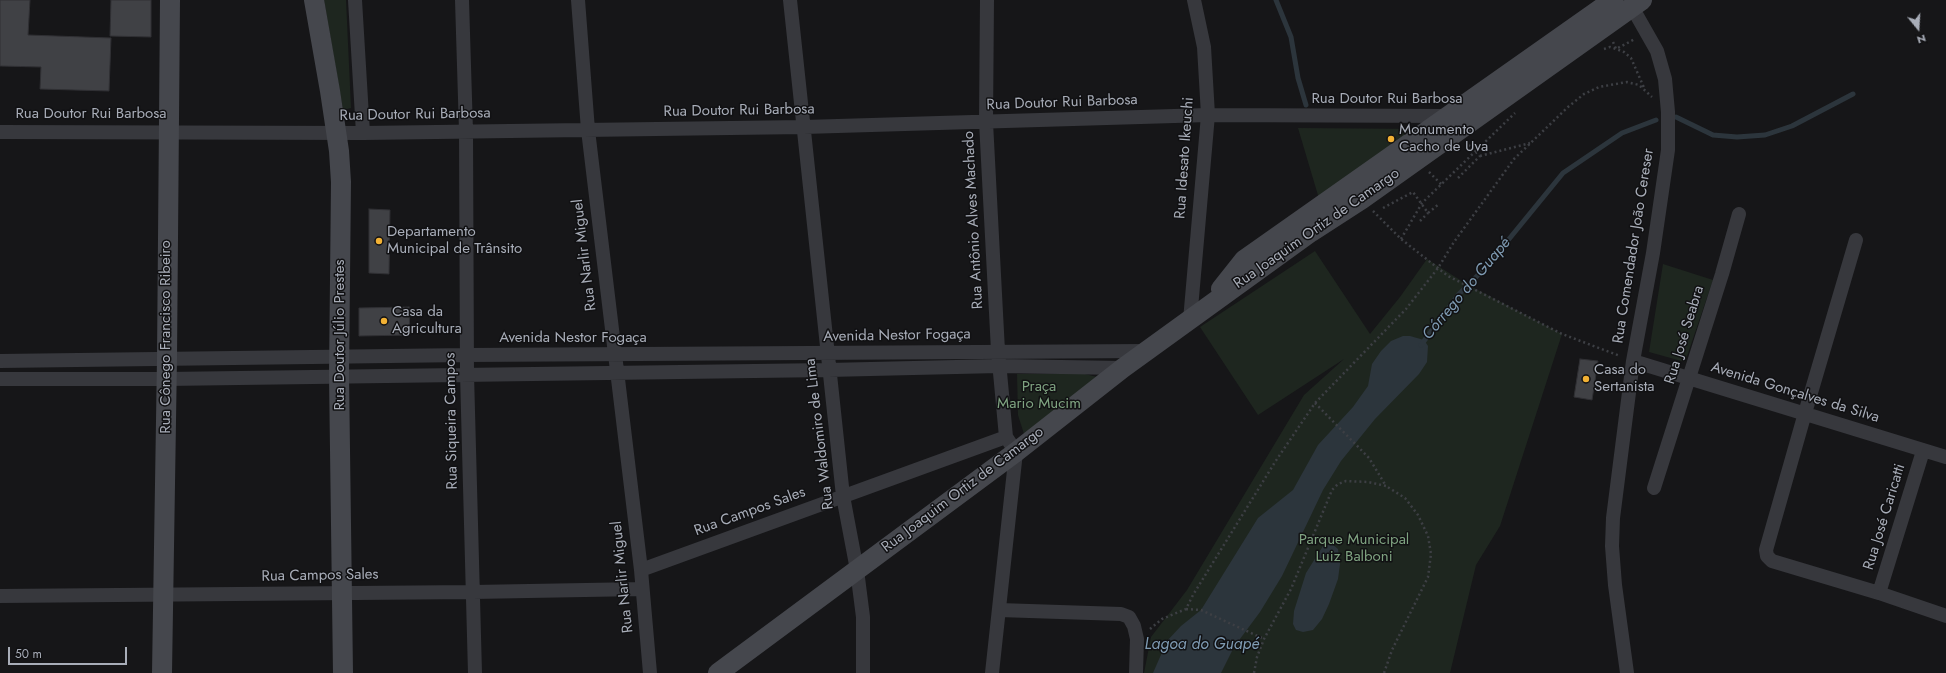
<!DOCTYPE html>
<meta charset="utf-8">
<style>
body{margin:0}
#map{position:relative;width:1946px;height:673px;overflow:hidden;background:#161618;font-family:Jost,sans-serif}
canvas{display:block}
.north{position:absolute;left:1898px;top:8px;width:40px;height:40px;-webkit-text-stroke:3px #111113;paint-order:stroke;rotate:162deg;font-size:11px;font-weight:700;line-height:16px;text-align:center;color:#a8adb8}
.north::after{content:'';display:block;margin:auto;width:14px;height:18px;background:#a8adb8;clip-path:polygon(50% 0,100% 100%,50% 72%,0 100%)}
.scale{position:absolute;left:8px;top:647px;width:119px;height:18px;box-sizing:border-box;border:2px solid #a8adb8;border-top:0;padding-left:5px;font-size:12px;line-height:14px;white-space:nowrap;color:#a8adb8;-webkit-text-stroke:3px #111113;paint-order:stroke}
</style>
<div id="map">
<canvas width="1946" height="673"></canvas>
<div class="north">N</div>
<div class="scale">50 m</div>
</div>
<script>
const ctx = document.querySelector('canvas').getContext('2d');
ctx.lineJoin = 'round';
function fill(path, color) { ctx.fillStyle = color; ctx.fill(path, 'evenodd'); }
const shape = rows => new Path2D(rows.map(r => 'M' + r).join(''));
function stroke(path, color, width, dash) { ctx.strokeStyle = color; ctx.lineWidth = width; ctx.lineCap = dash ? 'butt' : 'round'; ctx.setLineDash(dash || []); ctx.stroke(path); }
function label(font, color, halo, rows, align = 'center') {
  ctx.font = font + ' Jost,sans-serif'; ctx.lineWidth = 3; ctx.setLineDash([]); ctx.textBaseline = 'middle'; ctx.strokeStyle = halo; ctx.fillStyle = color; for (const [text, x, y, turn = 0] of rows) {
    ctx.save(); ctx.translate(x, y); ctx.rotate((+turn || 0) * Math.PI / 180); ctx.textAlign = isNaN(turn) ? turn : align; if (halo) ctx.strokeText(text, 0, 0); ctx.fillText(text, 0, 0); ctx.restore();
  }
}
fill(shape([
 [324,0,346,0,351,108,343,110],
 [1298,128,1421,129,1320,202],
 [1315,251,1370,334,1400,297,1427,259,1468,285,1562,334,1500,526,1476,565,1450,673,1144,673,1151,637,1187,590,1304,395,1344,359,1258,415,1200,327],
 [1663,264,1713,280,1685,362,1649,352],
 [1017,374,1085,374,1097,377,1024,434,1018,415]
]), '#1e261f');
fill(shape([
 [1403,336,1410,336,1424,340,1428,346,1427,362,1419,374,1375,419,1341,461,1323,490,1282,576,1260,612,1234,647,1221,673,1153,673,1167,641,1181,626,1201,610,1258,518,1293,490,1318,445,1353,407,1368,386,1372,364,1381,351,1391,341],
 [1332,544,1338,549,1340,564,1338,579,1329,604,1322,619,1313,630,1303,632,1296,630,1293,624,1294,611,1306,573,1323,546]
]), '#2c353c');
stroke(shape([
 [1276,0,1291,37,1298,78,1306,105],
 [1676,117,1713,135,1737,137,1765,135,1792,126,1853,94],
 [1421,345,1459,294,1487,266,1563,173,1622,133,1656,120]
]), '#2c353c', 5);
const building = shape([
 [0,0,30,0,28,35,111,38,109,91,40,89,41,67,0,66,0,0],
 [111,0,151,0,151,37,110,36,111,0],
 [369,209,390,210,389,274,369,273,369,209],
 [409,307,410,335,359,336,359,308,409,307],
 [1580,359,1598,361,1592,400,1574,397,1580,359]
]);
fill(building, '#404145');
stroke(building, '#303034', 1);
stroke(shape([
 [1613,42,1616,49,1635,39],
 [1604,49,1610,47,1616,49,1624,52,1631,58,1645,90],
 [1480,156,1530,143],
 [1429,172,1441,184],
 [1458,178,1480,156,1469,145],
 [1383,208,1413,192,1428,213,1439,204],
 [1373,211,1401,239,1448,276,1562,334,1620,356],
 [1420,221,1428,213],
 [1401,239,1422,203,1515,113],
 [1186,609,1201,610,1264,639],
 [1150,629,1162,619,1186,609,1193,595,1275,462,1315,403,1406,309,1438,268,1454,242,1514,159,1568,107,1584,94,1599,87,1627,82,1639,85,1652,97],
 [1254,673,1257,657,1264,639,1291,589,1332,490,1338,484,1346,481,1368,482,1386,486,1369,458,1315,403],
 [1384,673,1392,650,1428,577,1431,554,1428,536,1418,515,1405,498,1386,486]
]), '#3d3f44', 2.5, [2, 3]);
stroke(shape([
 [355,0,363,133],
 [462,0,466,131,467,374,475,673],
 [578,0,588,130,641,570,650,673],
 [790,0,843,496,857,570,863,617,863,673],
 [987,0,986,122,998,351,1006,437,1016,452,992,673],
 [0,132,363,133,804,127,1208,115,1449,116],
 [1856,240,1805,413,1766,550,1767,556,1772,561,1879,593,1946,616],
 [1190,320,1208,115,1204,47,1194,0],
 [0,361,467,355,1147,351],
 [1633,361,1946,457],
 [0,379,166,379,828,370,999,366,1123,368],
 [1654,488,1722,274,1739,214],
 [641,570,1006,437],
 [1879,593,1923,451],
 [0,596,473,592,641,589],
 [999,610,1121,614,1129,617,1134,626,1137,639,1136,673],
 [1627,673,1615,585,1612,546,1613,518,1633,361,1653,253,1668,150,1668,112,1665,79,1657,51,1628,0]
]), '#37383d', 14);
stroke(shape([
 [314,0,330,91,339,151,341,182,339,375,343,673],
 [1221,289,1244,260,1613,0],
 [162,673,167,358,170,0],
 [718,673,1016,452,1123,368,1311,232,1362,199,1642,0]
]), '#45474d', 20);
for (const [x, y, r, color] of [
 [1391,139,4,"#f2b134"],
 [379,241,4,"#f2b134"],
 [384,321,4,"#f2b134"],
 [1586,379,4,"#f2b134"]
]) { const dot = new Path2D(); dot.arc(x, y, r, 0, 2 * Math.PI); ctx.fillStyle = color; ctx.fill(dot); stroke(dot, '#111113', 1.5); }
label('15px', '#a8adb8', '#111113', [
 ["Rua Doutor Rui Barbosa",1387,99],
 ["Rua Doutor Rui Barbosa",1062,103,-2],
 ["Rua Doutor Rui Barbosa",739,111,-1],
 ["Rua Doutor Rui Barbosa",91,114],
 ["Rua Doutor Rui Barbosa",415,115,-1],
 ["Rua Idesato Ikeuchi",1185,158,-86],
 ["Rua Antônio Alves Machado",974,220,-93],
 ["Rua Joaquim Ortiz de Camargo",1317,229,-35],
 ["Rua Comendador João Cereser",1634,246,-81],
 ["Rua Narlir Miguel",585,255,-97],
 ["Rua Doutor Júlio Prestes",340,335,-90],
 ["Rua José Seabra",1685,335,-73],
 ["Avenida Nestor Fogaça",897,336,-1],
 ["Rua Cônego Francisco Ribeiro",166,337,-90],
 ["Avenida Nestor Fogaça",573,338],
 ["Avenida Gonçalves da Silva",1795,393,17],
 ["Rua Siqueira Campos",452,421,-91],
 ["Rua Waldomiro de Lima",820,434,-97],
 ["Rua Joaquim Ortiz de Camargo",963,490,-37],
 ["Rua Campos Sales",750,512,-20],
 ["Rua José Caricatti",1885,517,-73],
 ["Rua Campos Sales",320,576,-1],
 ["Rua Narlir Miguel",623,577,-96]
]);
label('15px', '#a8adb8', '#111113', [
 ["Monumento",1399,130],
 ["Cacho de Uva",1399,147],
 ["Departamento",387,232],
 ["Municipal de Trânsito",387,249],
 ["Casa da",392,312],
 ["Agricultura",392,329],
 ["Casa do",1594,370],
 ["Sertanista",1594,387]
], 'left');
label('15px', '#7fa381', '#111113', [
 ["Praça",1039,387],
 ["Mario Mucim",1039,404],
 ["Parque Municipal",1354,540],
 ["Luiz Balboni",1354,557]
]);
label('italic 16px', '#7f9bb3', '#111113', [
 ["Córrego do Guapé",1467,289,-50],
 ["Lagoa do Guapé",1202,645]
]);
</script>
